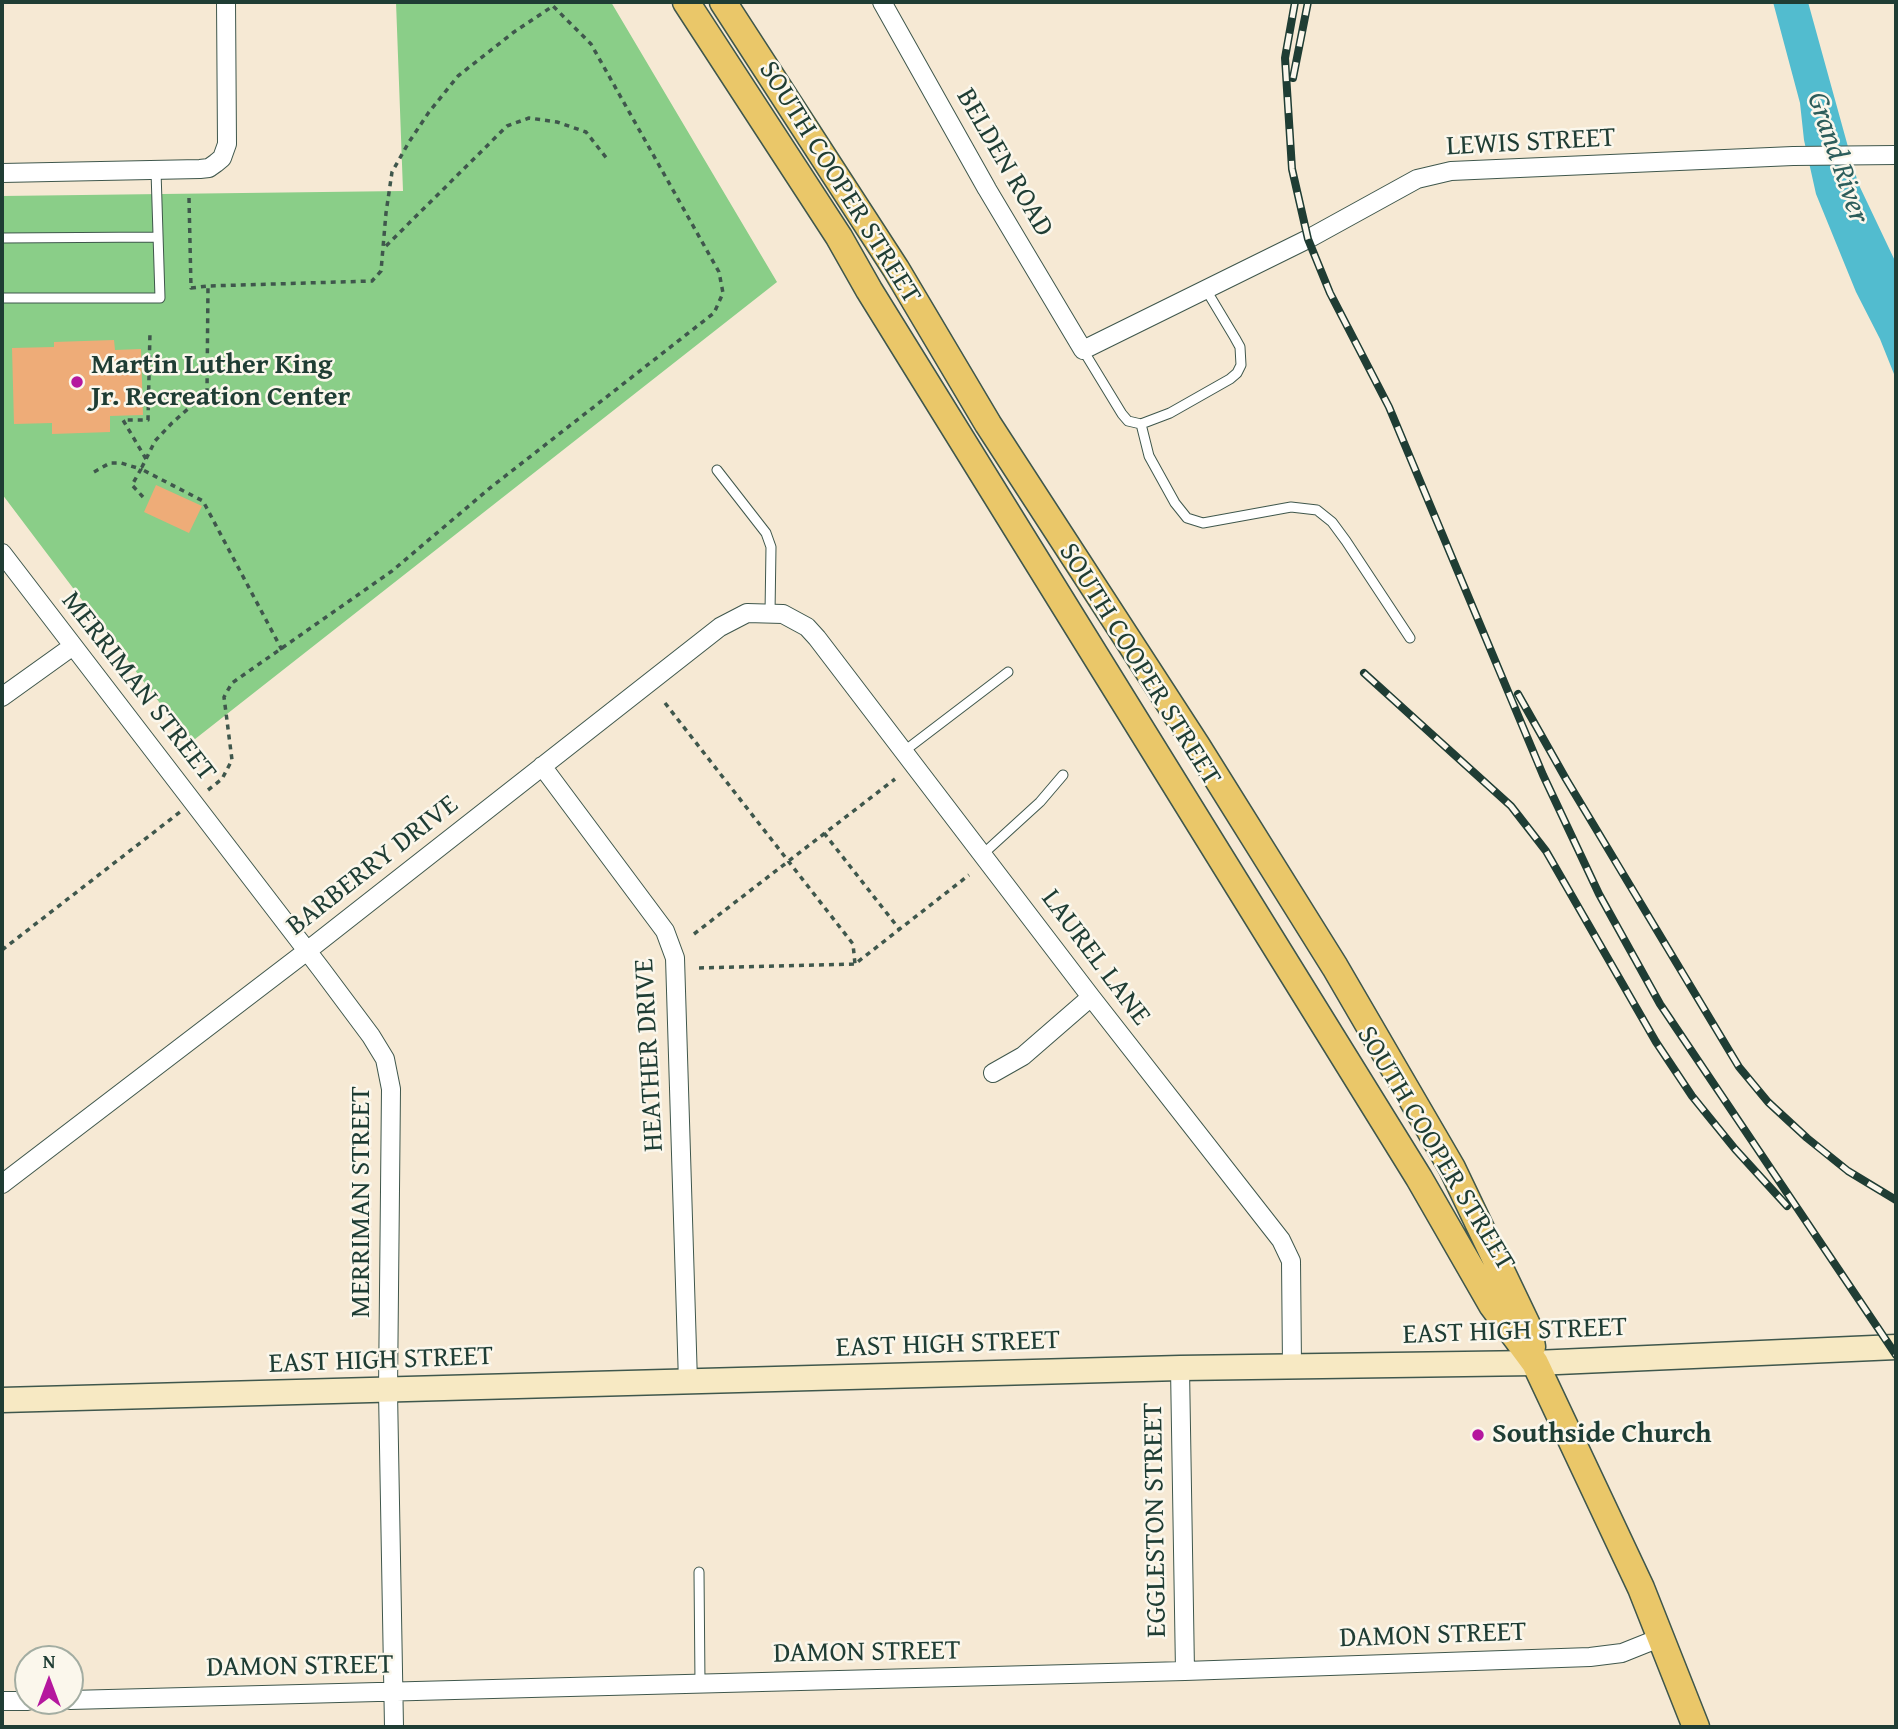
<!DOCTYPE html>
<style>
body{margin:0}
#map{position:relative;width:1898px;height:1729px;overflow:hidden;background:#f6e9d4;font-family:"Gentium Book Plus",serif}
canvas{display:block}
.frame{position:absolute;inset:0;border:4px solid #1f3d34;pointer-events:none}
.north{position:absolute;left:14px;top:1645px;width:70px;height:70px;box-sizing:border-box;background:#fbf7ec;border:2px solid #a3ada2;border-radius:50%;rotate:0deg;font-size:19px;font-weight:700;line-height:28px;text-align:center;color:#1f3d34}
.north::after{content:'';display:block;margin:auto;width:24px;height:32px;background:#b5179e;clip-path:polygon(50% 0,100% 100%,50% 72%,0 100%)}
</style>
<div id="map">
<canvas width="1898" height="1729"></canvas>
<div class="frame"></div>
<div class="north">N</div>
</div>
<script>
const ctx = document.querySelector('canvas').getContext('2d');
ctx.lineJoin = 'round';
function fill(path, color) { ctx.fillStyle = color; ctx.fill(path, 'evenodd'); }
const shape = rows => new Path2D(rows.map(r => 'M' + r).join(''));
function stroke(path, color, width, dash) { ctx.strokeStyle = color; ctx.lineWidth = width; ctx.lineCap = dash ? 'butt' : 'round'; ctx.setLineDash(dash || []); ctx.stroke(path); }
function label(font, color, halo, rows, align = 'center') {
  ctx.font = font + ' "Gentium Book Plus",serif'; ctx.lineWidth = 5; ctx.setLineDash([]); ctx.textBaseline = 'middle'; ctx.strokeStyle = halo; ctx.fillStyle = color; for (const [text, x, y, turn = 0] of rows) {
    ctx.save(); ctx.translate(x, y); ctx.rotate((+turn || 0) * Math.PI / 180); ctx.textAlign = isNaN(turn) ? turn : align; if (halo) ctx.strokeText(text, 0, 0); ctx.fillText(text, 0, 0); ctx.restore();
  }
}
fill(shape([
 [396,2,611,2,777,282,190,743,2,494,2,196,403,191]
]), '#8ace88');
fill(shape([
 [1773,2,1808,2,1858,183,1896,263,1896,379,1880,339,1856,292,1816,194,1804,140,1800,103]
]), '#52bccf');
fill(shape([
 [114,340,115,350,141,349,143,415,110,416,110,432,52,434,52,423,14,424,12,348,54,347,54,342],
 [156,485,202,506,189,533,144,512]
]), '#eeac78');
const lane = shape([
 [2,238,158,237],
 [2,298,160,298,156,171],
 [1083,350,1122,414,1128,421,1141,424,1170,413,1230,379,1237,373,1241,365,1240,347,1235,338,1205,288],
 [1141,424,1149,456,1175,503,1187,518,1203,523,1291,507,1317,510,1332,522,1346,541,1410,638],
 [717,470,766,533,771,547,770,613],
 [903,752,1008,672],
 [983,854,1040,802,1063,775],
 [699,1572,700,1683]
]);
const street = shape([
 [882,2,987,189,1083,350,1308,239,1417,179,1451,171,1793,156,1896,155],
 [2,173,200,169,209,168,216,163,222,158,227,144,226,2],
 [2,553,321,969,371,1036,385,1059,391,1089,388,1391,394,1727],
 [2,697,73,646],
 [542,766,665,931,675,958,688,1382],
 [993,1073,1023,1056,1091,997],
 [2,1184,307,951,720,627,747,613,783,614,807,627,817,638,1091,997,1281,1240,1291,1261,1292,1366],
 [1180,1368,1185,1671],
 [70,1700,1185,1671,1590,1657,1622,1653,1662,1637],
 [2,1701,28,1701]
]);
const secondary = shape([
 [2,1400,1180,1368,1535,1363,1896,1347]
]);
const primary = shape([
 [686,2,839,237,869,290,1419,1178,1492,1305,1535,1363,1641,1588,1696,1727],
 [723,2,896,269,988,424,1197,746,1335,967,1452,1168,1529,1329,1532,1347]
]);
stroke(lane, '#3f574c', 11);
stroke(street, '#3f574c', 20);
stroke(secondary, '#3f574c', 27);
stroke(primary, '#3f574c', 29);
stroke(shape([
 [189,198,191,288,208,286],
 [386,246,507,126,529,118,557,122,586,132,608,160],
 [146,459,123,420,148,420,150,332],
 [94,472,110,463,121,463,141,469,132,485,143,497],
 [282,650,203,501,141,469,155,441,172,423,207,392,208,286,372,281,381,271,386,213,392,172,409,142,429,112,458,76,514,32,553,6],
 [665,703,853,944,855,964],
 [208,790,222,779,232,760,224,697,232,683,392,571,490,488,714,313,723,293,719,272,591,44,549,2],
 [824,833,900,930],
 [694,934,895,779],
 [2,950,180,812],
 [699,968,855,964,969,875]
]), '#3f574c', 3.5, [5, 5]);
stroke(lane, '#fff', 9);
stroke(street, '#fff', 18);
stroke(secondary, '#f7e9c3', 24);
stroke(primary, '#eac769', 26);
const rail = shape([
 [1295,2,1285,58,1292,169,1308,239,1330,293,1389,407,1543,775,1599,894,1660,1004,1896,1355],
 [1293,78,1308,2],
 [1364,673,1511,806,1546,851,1656,1042,1692,1096,1735,1149,1787,1206],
 [1518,694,1566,779,1739,1067,1768,1102,1807,1138,1848,1171,1896,1200]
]);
stroke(rail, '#1f3d34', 8);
stroke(rail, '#fbf7ec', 5, [16]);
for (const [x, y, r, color] of [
 [77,382,7,"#b5179e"],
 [1478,1435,7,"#b5179e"]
]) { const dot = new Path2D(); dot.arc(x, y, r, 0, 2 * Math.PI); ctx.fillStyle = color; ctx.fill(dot); stroke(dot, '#fbf7ec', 2.5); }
label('28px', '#1f3d34', '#fbf7ec', [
 ["LEWIS STREET",1531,143,-3],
 ["BELDEN ROAD",1004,163,60],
 ["SOUTH COOPER STREET",839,183,58],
 ["SOUTH COOPER STREET",1139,665,58],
 ["MERRIMAN STREET",138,687,52],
 ["BARBERRY DRIVE",373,866,-38],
 ["LAUREL LANE",1095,958,53],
 ["HEATHER DRIVE",650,1055,-93],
 ["SOUTH COOPER STREET",1435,1149,59],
 ["MERRIMAN STREET",362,1202,-90],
 ["EAST HIGH STREET",1515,1332,-2],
 ["EAST HIGH STREET",948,1345,-2],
 ["EAST HIGH STREET",381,1361,-2],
 ["EGGLESTON STREET",1156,1520,-91],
 ["DAMON STREET",1433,1636,-2],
 ["DAMON STREET",867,1653,-1],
 ["DAMON STREET",300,1667,-1]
]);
label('bold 28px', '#1f3d34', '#fbf7ec', [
 ["Martin Luther King",91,366],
 ["Jr. Recreation Center",91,398],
 ["Southside Church",1492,1435]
], 'left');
label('italic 30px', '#2c5d5b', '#fbf7ec', [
 ["Grand River",1837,158,71]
]);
</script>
